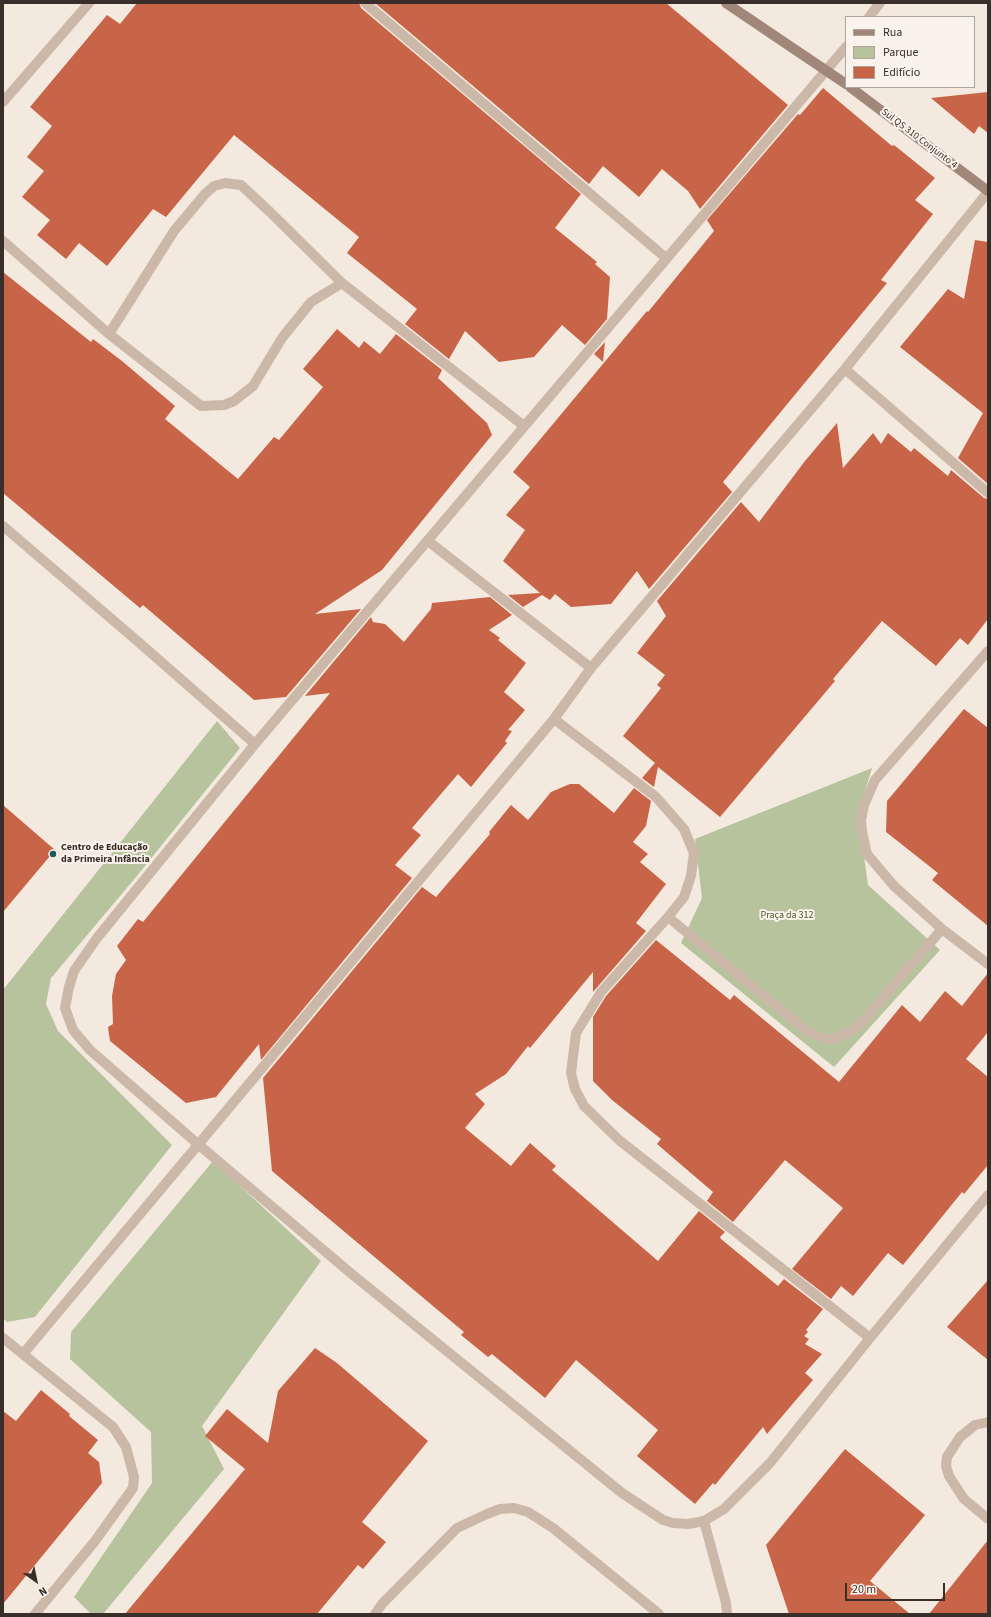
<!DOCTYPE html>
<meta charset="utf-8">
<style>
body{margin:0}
#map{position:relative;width:991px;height:1617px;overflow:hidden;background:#f3e9de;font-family:"Source Sans 3",sans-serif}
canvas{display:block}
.frame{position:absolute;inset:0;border:4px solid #392e29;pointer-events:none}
.legend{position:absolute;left:845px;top:16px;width:130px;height:72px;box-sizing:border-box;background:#faf3eb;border:1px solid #ada49d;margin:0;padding:5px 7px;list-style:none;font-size:12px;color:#392e29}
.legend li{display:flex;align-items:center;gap:8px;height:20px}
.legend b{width:20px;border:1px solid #ada49d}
.north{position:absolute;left:16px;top:1561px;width:40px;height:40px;-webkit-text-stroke:3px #faf3eb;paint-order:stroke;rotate:147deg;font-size:11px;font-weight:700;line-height:16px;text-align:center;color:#392e29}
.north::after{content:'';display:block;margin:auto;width:14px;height:18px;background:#392e29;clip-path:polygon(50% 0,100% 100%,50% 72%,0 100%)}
.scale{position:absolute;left:845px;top:1583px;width:100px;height:18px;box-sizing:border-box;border:2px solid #392e29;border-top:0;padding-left:5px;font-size:12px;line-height:14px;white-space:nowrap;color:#392e29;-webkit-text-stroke:3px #faf3eb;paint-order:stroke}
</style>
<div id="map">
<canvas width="991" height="1617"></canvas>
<div class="frame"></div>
<ul class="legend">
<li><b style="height:5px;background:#a0877a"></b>Rua</li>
<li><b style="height:11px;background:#b7c39d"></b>Parque</li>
<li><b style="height:11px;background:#c86447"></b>Edifício</li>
</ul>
<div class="north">N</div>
<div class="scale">20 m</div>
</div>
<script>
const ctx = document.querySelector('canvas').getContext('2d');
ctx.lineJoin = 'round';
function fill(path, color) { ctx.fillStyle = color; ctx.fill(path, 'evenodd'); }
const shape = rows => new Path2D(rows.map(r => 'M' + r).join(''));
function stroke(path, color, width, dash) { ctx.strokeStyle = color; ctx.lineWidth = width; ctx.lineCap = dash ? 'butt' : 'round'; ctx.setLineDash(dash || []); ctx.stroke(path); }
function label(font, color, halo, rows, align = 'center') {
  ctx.font = font + ' "Source Sans 3",sans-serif'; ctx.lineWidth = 4; ctx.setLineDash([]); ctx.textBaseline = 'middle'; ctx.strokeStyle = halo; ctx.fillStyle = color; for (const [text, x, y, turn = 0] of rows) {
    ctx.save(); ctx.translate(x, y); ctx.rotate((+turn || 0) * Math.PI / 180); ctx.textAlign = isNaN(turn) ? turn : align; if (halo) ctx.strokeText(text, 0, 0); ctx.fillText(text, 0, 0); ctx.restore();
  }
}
fill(shape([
 [217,721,240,748,136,877,51,978,46,1004,58,1031,172,1145,35,1317,7,1322,3,1318,3,990],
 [872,768,858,814,868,885,940,950,834,1067,681,943,702,898,695,839],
 [213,1161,321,1261,202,1426,224,1469,103,1614,91,1614,74,1597,152,1483,151,1432,70,1359,71,1332]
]), '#b7c39d');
fill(shape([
 [137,3,359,3,361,8,581,194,555,228,597,262,595,264,610,277,607,319,585,345,562,325,534,357,499,362,465,331,449,359,405,324,417,309,347,253,359,237,234,135,166,217,153,209,107,266,79,243,66,259,37,235,50,220,22,197,44,171,27,157,52,126,30,107,107,15,120,24],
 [375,3,666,3,788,105,700,209,688,191,662,169,639,197,603,166,589,184],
 [823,88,892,146,894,145,935,178,915,200,933,214,881,280,887,283,723,482,732,492,649,589,637,571,611,604,571,607,555,594,550,600,542,595,523,607,508,595,540,593,503,561,525,530,506,515,530,487,513,472,647,311,648,312,714,231,707,220,798,114,800,115],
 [988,92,988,133,979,126,974,134,931,98],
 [975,240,988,242,988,484,958,458,983,413,900,347,948,289,964,299],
 [3,272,91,342,93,339,122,361,175,406,165,419,238,479,274,437,279,440,323,387,303,369,337,329,359,348,364,341,380,354,396,334,442,370,438,378,487,423,492,435,382,570,315,614,361,609,286,697,254,700,143,605,140,608,3,493],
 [605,342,603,362,594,354],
 [837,423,843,468,873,433,881,444,888,433,911,452,914,448,948,476,951,470,984,498,988,499,988,619,968,645,960,638,936,666,882,621,833,679,835,681,720,817,658,767,654,787,642,778,655,763,623,736,661,688,657,685,665,675,637,653,666,616,657,601,741,502,759,522,805,461],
 [490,597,512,615,489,630,500,638,498,640,526,663,504,692,525,710,508,730,512,731,505,741,507,743,471,787,458,774,412,828,421,835,395,865,412,878,261,1060,259,1044,216,1097,186,1103,110,1041,108,1027,113,1024,112,996,116,974,126,960,117,946,138,919,143,922,330,693,305,696,371,617,373,622,385,624,404,642,431,609,432,603],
 [964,709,988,728,988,926,932,880,938,873,886,832,887,801],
 [570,784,579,784,614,813,634,788,651,801,646,826,633,842,648,854,640,862,666,884,636,923,646,931,593,992,593,972,530,1048,528,1046,506,1074,475,1094,485,1104,465,1128,511,1166,530,1143,556,1166,552,1170,658,1261,699,1211,725,1232,720,1237,721,1239,778,1286,784,1279,823,1309,806,1330,808,1332,804,1336,809,1339,805,1344,822,1354,805,1373,813,1380,767,1434,763,1427,715,1485,713,1483,695,1504,637,1456,658,1430,576,1360,545,1398,492,1354,488,1357,461,1335,464,1332,272,1171,263,1078,422,887,436,897,490,834,489,832,511,805,528,820,551,792],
 [3,805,55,850,3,912],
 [656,940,730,1000,734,995,839,1082,902,1005,920,1022,945,991,962,1006,988,973,988,1032,966,1059,988,1077,988,1165,964,1194,962,1192,903,1265,888,1253,853,1296,841,1286,831,1299,792,1269,843,1208,785,1160,733,1222,707,1201,713,1192,657,1144,661,1139,612,1100,593,1081,593,1017,606,996],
 [988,1280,988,1360,947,1327],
 [315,1348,337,1363,428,1441,362,1522,386,1542,363,1569,358,1565,317,1614,125,1614,245,1469,205,1436,227,1409,268,1443,278,1391],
 [41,1390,70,1414,69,1416,98,1440,88,1453,99,1462,102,1483,3,1604,3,1411,16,1421],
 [845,1449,925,1515,870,1581,910,1614,789,1614,766,1545],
 [988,1540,988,1614,929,1614]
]), '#c86447');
stroke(shape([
 [365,3,666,258],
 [869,17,880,3],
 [846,47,255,744,97,938,74,971,69,987,65,1008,73,1030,90,1050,199,1145,353,1275,622,1493,663,1520,673,1523,688,1524,704,1521,724,1509,770,1463,870,1338,988,1195],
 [3,102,89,3],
 [3,241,109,334,201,406,224,405,234,401,253,386,282,338,311,302,342,283,524,426],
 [109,334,174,231,205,194,214,186,225,183,241,185,270,212,342,283],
 [845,369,988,493],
 [3,526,135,639,255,744],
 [428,541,591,668],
 [554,719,656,797,684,829,694,853,691,876,684,897,668,917,601,992,576,1033,571,1073,575,1089,584,1106,619,1140,870,1338],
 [668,917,808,1032,825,1039,834,1039,857,1028,942,929,894,886,867,854,862,831,861,820,864,805,875,780,988,651],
 [942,929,988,964],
 [3,1338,113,1427,126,1447,134,1477,133,1488,95,1541,35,1614],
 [23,1354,554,719,591,668,845,369,988,192],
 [988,1422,975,1425,960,1437,947,1457,946,1466,949,1476,964,1499,988,1519],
 [704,1521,726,1603,727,1614],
 [375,1614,382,1604,457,1528,487,1514,500,1509,514,1508,528,1512,553,1528,659,1614]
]), '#ccb8a9', 10);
stroke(shape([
 [726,3,846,84],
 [850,87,988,191]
]), '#a0877a', 10);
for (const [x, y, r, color] of [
 [53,854,4,"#1e595b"]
]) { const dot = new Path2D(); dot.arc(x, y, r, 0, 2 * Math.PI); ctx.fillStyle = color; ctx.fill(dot); stroke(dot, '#faf3eb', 1.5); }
label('10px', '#392e29', '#faf3eb', [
 ["Sul QS 310 Conjunto 4",919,139,37]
]);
label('bold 10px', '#392e29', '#faf3eb', [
 ["Centro de Educação",61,848],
 ["da Primeira Infância",61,860]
], 'left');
label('10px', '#49582c', '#faf3eb', [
 ["Praça da 312",787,916]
]);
</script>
